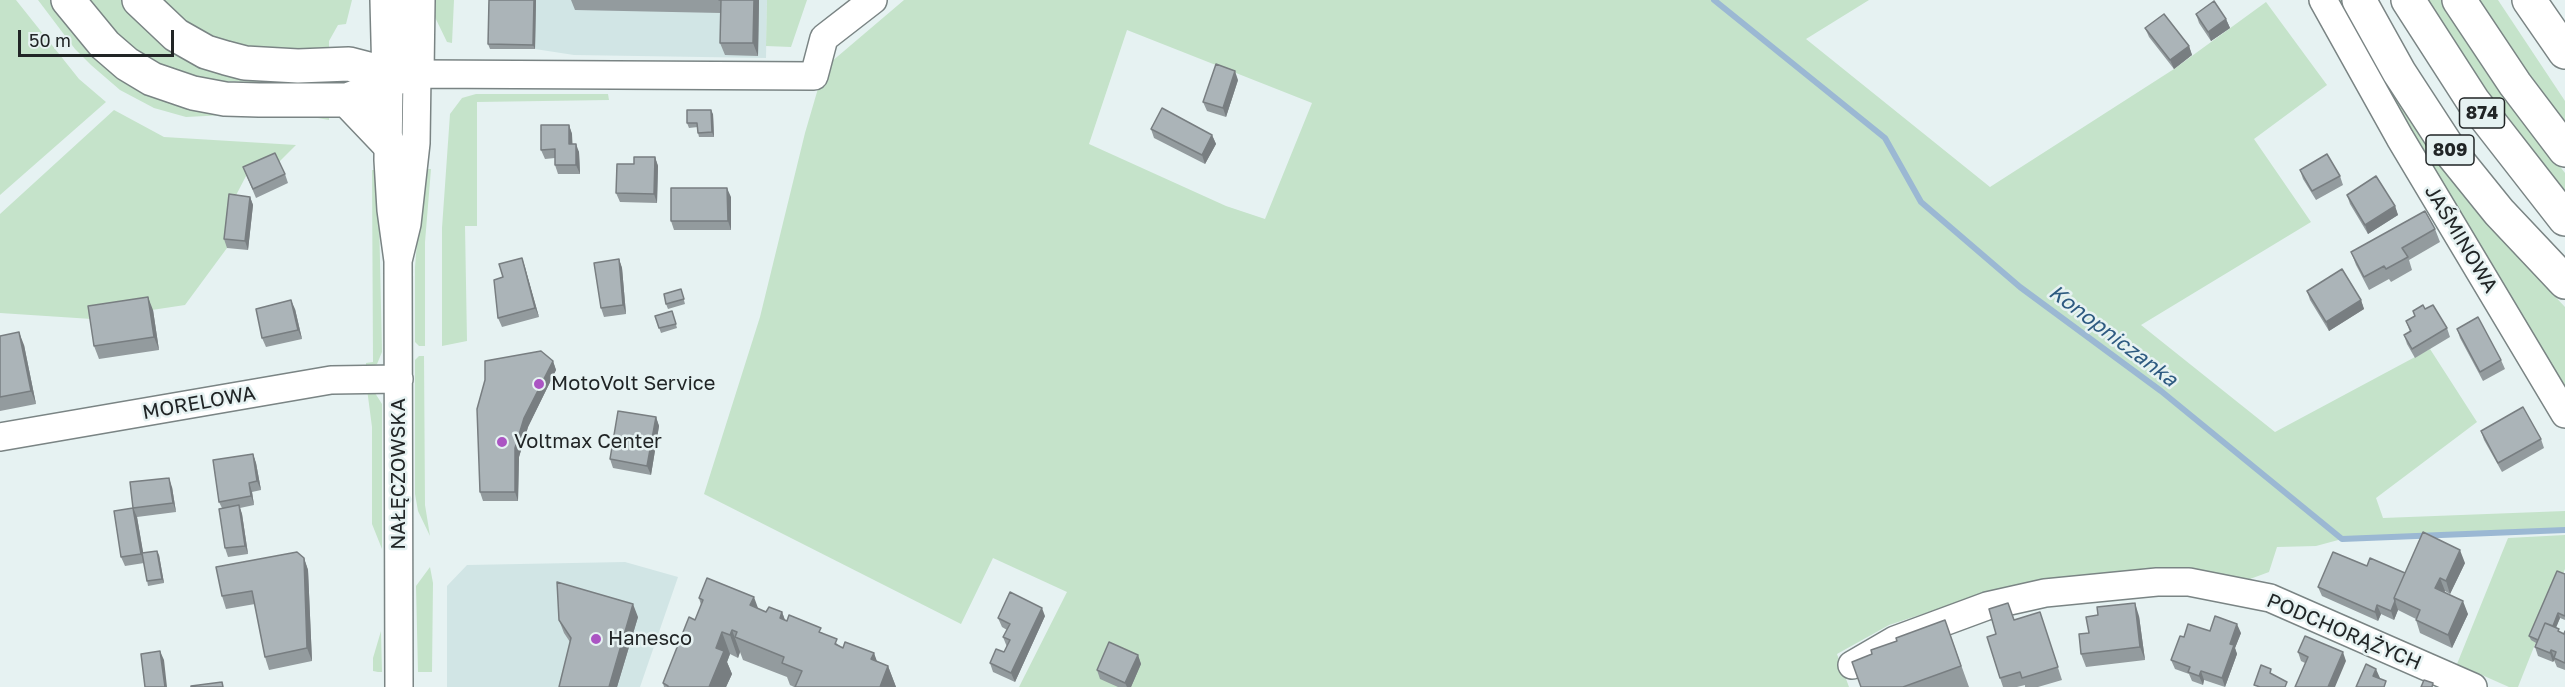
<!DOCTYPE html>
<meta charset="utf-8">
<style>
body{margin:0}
#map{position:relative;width:2565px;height:687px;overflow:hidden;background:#e6f2f2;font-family:"Golos Text",sans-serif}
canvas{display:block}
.scale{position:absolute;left:18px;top:30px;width:156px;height:27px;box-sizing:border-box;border:3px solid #212526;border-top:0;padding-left:8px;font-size:18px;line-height:21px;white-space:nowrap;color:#212526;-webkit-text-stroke:4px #e6f2f2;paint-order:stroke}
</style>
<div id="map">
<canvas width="2565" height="687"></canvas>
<div class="scale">50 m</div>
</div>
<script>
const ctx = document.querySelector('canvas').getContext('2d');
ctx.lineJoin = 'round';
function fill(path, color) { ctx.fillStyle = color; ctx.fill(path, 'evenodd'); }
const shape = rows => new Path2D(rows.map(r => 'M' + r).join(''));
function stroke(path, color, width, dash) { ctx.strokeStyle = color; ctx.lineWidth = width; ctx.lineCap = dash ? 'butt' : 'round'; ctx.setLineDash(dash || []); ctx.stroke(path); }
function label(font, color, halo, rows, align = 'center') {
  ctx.font = font + ' "Golos Text",sans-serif'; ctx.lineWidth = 5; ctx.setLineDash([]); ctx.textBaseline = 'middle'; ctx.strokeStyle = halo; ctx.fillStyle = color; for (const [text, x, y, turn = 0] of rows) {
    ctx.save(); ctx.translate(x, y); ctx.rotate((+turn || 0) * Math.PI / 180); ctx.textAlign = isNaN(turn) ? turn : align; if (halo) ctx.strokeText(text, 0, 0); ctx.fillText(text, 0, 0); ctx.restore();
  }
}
fill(shape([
 [491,0,767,0,766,58,574,55,535,49,490,49],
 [625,562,678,577,640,687,447,687,447,586,467,565]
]), '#d1e5e5');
fill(shape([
 [0,0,16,0,79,79,106,102,0,195],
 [38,0,54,0,95,52,329,114,329,120,301,115,245,114,186,117,154,108,120,90,91,65,75,49],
 [84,0,124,0,130,9,329,77,329,85,198,80,141,59],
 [154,0,352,0,346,24,338,25,329,41,329,50,264,51,208,38],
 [432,0,454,0,452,43,447,42,431,9],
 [767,0,807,0,791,47,766,46],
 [904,0,1869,0,1806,39,1990,187,2174,69,2266,2,2327,85,2254,139,2311,222,2141,325,2275,432,2430,349,2477,422,2376,498,2383,518,2565,511,2565,530,2342,539,2316,546,2277,547,2269,572,2250,579,2158,567,2005,587,1889,625,1837,654,1849,687,1019,687,1067,592,993,558,961,624,704,494,760,317,805,133,824,68],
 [1127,30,1312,103,1265,219,1226,206,1089,144],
 [2336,0,2346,0,2434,150,2527,267,2565,307,2565,393,2374,70],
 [2426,0,2443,0,2481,64,2565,173,2565,199,2472,75],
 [2474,0,2498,0,2565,101,2565,131],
 [476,94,608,94,609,100,477,102,477,226,465,226,467,341,442,346,442,228,450,114,462,98],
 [114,110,164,137,296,145,279,162,246,176,232,203,227,248,185,305,92,319,0,313,0,214],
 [423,169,431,169,425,242,425,346,419,346,415,342,415,267],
 [372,170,378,170,382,352,377,364,366,369,366,363,373,362],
 [419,356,424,356,425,505,430,536,418,511,415,494,415,360],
 [367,389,375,393,382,404,382,549,372,524,372,427],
 [2565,535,2565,569,2518,687,2509,687,2457,664,2508,538],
 [430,567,433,583,432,672,418,672,416,586],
 [381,631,382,672,378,672,373,671,373,658]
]), '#c5e3ca');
stroke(shape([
 [1714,0,1885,138,1921,202,2020,287,2161,391,2342,539,2565,530]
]), '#9bb8d3', 6);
const minor = shape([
 [2323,0,2400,138,2565,414],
 [389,79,388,160,391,210,398,261,399,687],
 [398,261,407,224,416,143,417,74,814,76,824,38,873,0],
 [0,437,331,380,399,379],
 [1852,665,1895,640,1987,606,2045,593,2157,582,2189,582,2270,598,2473,687]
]);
const major = shape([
 [68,0,105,45,127,64,152,79,193,93,225,99,259,100,347,100,377,89,389,79,417,74,418,0],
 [139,0,176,35,206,52,226,58,245,63,298,66,349,64,376,71,389,79],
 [387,0,389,79],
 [2359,0,2399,72,2453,155,2499,212,2565,282],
 [2408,0,2473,101,2565,219],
 [2459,0,2515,84,2565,150],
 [2529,0,2565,52],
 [347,100,388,143]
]);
stroke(minor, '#7a8484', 30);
stroke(major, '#7a8484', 36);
stroke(minor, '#fff', 27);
stroke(major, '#fff', 33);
fill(shape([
 [489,0,536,0,535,49,490,49,488,44],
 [571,0,759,0,758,56,725,55,720,43,721,13,575,10],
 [2196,14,2226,19,2230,28,2211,41,2199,23],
 [2145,28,2189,46,2192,55,2174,69,2149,37],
 [1238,80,1226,117,1207,111,1203,102],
 [713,114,714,137,699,137,698,133,698,127,689,128,687,123],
 [569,125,572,134,572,144,579,152,580,174,558,174,555,165,555,158,545,159,541,150],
 [1151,129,1212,135,1216,144,1205,164,1154,138],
 [655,157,658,166,657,203,620,202,616,193,634,164],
 [243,167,285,174,288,183,256,198],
 [2300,170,2340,176,2343,185,2316,200,2303,179],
 [2347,195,2395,206,2398,215,2368,234,2350,204],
 [250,197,253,205,248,250,227,248,224,239],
 [731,197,731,230,674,230,671,221],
 [2435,229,2440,242,2409,260,2412,270,2391,282,2389,279,2369,290,2356,265,2351,252],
 [522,258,539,317,502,327,498,318,503,277],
 [619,259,622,268,626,314,604,317,601,308],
 [681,289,685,304,668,309,666,304],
 [2307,291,2361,300,2364,309,2329,331,2310,300],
 [295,309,302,339,266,347,262,338],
 [153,310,159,350,99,359,94,346],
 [672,311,677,328,661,333,655,316],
 [2413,311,2447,328,2450,337,2415,358,2407,344,2404,335,2410,332,2406,321,2415,316],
 [2457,329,2501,360,2505,369,2483,381,2460,338],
 [0,336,24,345,36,404,0,411],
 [553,361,556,370,528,427,519,457,518,501,483,501,480,492],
 [656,417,659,426,651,475,613,468,610,459],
 [2481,431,2541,439,2544,448,2502,472,2484,440],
 [253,454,256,463,261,490,252,492,254,505,240,508,242,514,248,554,228,557,225,548,222,508,219,502],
 [172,487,176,512,137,517,143,553,159,555,164,583,148,586,144,563,125,566,121,557,133,508],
 [304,558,308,570,312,661,269,670,265,657,255,604,226,609,222,596],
 [2465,563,2450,594,2445,591,2444,592,2468,614,2452,648,2420,633,2416,620,2416,619,2398,610,2394,620,2381,614,2378,621,2322,596,2318,587,2367,566,2405,573],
 [2565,574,2565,620,2560,618,2556,628,2560,632,2564,634,2565,631,2565,670,2557,667,2554,660,2553,662,2538,656,2535,647,2536,643,2531,640,2529,636],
 [699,598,758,609,766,612,782,612,785,620,823,633,840,646,843,648,874,653,876,661,888,666,896,687,794,687,790,685,787,677,743,660,740,652,738,658,730,654,727,662,732,674,726,687,664,687,663,683,695,620,701,605],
 [2040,612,2062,680,2038,687,2025,687,2025,685,2017,687,2003,687,2000,678,1996,634,2014,620],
 [1045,616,1015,682,993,672,990,663,1004,652,1007,647,1003,637,1007,630,1002,627,998,618],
 [2139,616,2145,660,2086,667,2081,654],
 [638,617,617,687,559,687,570,642,564,633,559,620],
 [1945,620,1969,687,1861,687,1872,654,1897,641],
 [2210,631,2241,633,2235,648,2237,654,2225,687,2204,680,2203,685,2192,681,2189,674,2175,669,2171,660,2184,637],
 [2298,652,2346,661,2305,663,2301,661],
 [1138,655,1141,664,1131,687,1118,687,1100,679,1097,670]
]), '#939b9e');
fill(shape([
 [534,0,536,0,535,49,533,45],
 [754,0,759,0,758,56,753,43],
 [2226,19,2230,28,2211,41,2208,32],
 [2189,46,2192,55,2174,69,2170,60],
 [1235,71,1238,80,1226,117,1223,108],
 [711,110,713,114,714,137,712,132],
 [569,125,572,134,573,153,569,144],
 [1212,135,1216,144,1205,164,1202,155],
 [576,144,579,152,580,174,576,165],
 [655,157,658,166,657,203,654,194],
 [727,188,731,197,731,230,728,221],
 [250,197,253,205,248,250,245,241],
 [2395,206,2398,215,2368,234,2365,225],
 [522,258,525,267,539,317,535,308],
 [619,259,622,268,626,314,623,305],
 [148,297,153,310,159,350,154,337],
 [291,300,295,309,302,339,298,330],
 [2361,300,2364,309,2329,331,2326,322],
 [19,332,24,345,36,404,31,391],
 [553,361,556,370,528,427,519,457,518,501,515,492,515,448,524,418],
 [656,417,659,426,651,475,647,466],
 [253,454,256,463,261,490,257,481],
 [169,478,172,487,176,512,173,503],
 [249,483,252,492,254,505,251,496],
 [239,505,242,514,248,554,245,546],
 [133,508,137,517,145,563,141,554],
 [2460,550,2465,563,2450,594,2446,581],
 [157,551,159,555,164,583,162,579],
 [304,558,308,570,312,661,307,648],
 [2440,578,2445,591,2440,601,2435,588],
 [754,597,762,619,750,605],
 [2395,601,2398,610,2394,620,2391,611],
 [2463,601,2468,614,2452,648,2448,635],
 [2135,603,2139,616,2145,660,2140,647],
 [633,604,638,617,617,687,609,687],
 [2377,605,2381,614,2378,621,2375,612],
 [1042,608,1045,616,1015,682,1011,673],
 [782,612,790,634,780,618],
 [2558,613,2560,618,2553,634,2551,629],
 [2237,624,2241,633,2235,648,2237,654,2225,687,2222,678,2230,644],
 [732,630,740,652,738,658,730,635],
 [722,632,730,654,727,662,732,674,726,687,709,687,716,648],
 [2551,650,2555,659,2553,662,2550,653],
 [160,651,164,660,167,687,165,687],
 [2343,652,2346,661,2335,687,2328,687],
 [874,653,882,675,871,659],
 [1138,655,1141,664,1131,687,1127,687,1125,683],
 [888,666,896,687,880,687],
 [2376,669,2380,678,2376,685,2373,676],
 [2201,671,2204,680,2203,685,2199,676]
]), '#787e81');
const building = shape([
 [489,0,534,0,533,45,488,44,489,0],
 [719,0,754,0,753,43,720,43,721,0,719,0],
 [2214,1,2226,19,2208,32,2196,14,2214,1],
 [2164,14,2189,46,2170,60,2145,28,2164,14],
 [1216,64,1235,71,1223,108,1203,102,1216,64],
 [1162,108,1212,135,1202,155,1151,129,1162,108],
 [687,110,711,110,712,132,698,133,697,123,687,123,687,110],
 [541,125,569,125,569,144,576,144,576,165,555,165,555,149,541,150,541,125],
 [275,153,285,174,253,189,243,167,275,153],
 [2327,154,2340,176,2312,191,2300,170,2327,154],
 [634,157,655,157,654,194,616,193,617,164,634,164,634,157],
 [2376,176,2395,206,2365,225,2347,195,2376,176],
 [671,188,727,188,728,221,671,221,671,188],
 [229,194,250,197,245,241,224,239,229,194],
 [2425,211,2435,229,2402,248,2408,257,2386,269,2384,266,2364,277,2351,252,2425,211],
 [522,258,535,308,498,318,494,280,503,277,499,264,522,258],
 [619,259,623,305,601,308,594,263,619,259],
 [2342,269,2361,300,2326,322,2307,291,2342,269],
 [681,289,684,299,666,304,664,294,681,289],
 [148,297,154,337,94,346,88,306,148,297],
 [291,300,298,330,262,338,256,309,291,300],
 [2423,305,2425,309,2433,305,2447,328,2412,349,2404,335,2411,331,2406,321,2415,316,2413,311,2423,305],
 [672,311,676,324,659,328,655,316,672,311],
 [2478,317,2501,360,2480,372,2457,329,2478,317],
 [19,332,31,391,0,397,0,336,19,332],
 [541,351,553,361,524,418,515,448,515,492,480,492,477,409,485,380,485,361,541,351],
 [2523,407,2541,439,2498,463,2481,431,2523,407],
 [618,411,656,417,647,466,610,459,618,411],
 [253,454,257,481,249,483,251,496,219,502,213,460,253,454],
 [169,478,173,503,133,508,130,482,169,478],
 [239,505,245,546,225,548,219,509,239,505],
 [133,508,141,554,121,557,114,511,133,508],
 [2423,532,2460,550,2446,581,2440,578,2435,588,2463,601,2448,635,2416,620,2420,610,2394,598,2423,532],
 [157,551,162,579,147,581,142,553,157,551],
 [297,552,304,558,307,648,265,657,252,591,222,596,216,567,297,552],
 [2333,552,2367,566,2370,558,2405,573,2394,598,2395,601,2391,611,2377,605,2375,612,2318,587,2333,552],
 [2557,571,2565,574,2565,616,2558,613,2553,626,2545,623,2538,640,2529,636,2557,571],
 [707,578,754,597,750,605,766,612,769,607,782,612,780,618,787,621,789,615,821,628,819,632,837,639,835,644,843,648,845,642,874,653,871,659,888,666,880,687,795,687,802,671,782,663,784,657,735,637,737,632,732,630,730,635,722,632,716,648,724,651,709,687,668,687,668,686,663,683,689,617,695,620,703,600,699,598,707,578],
 [557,582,633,604,609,687,559,687,571,638,559,620,557,582],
 [1010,592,1042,608,1011,673,990,663,996,649,1004,652,1010,640,1003,637,1010,624,998,618,1010,592],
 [2008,603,2014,620,2040,612,2058,667,2022,678,2020,672,2000,678,1987,637,1996,634,1989,609,2008,603],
 [2135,603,2140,647,2081,654,2079,634,2089,633,2086,617,2098,615,2097,607,2135,603],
 [2215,616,2237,624,2230,644,2234,645,2222,678,2201,671,2199,676,2188,672,2190,667,2171,660,2180,636,2184,637,2188,624,2210,631,2215,616],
 [1945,620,1961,666,1903,687,1861,687,1852,662,1872,654,1871,650,1897,641,1896,638,1945,620],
 [2545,623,2559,629,2558,631,2564,634,2565,631,2565,663,2554,658,2556,652,2551,650,2550,653,2535,647,2545,623],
 [2305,636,2343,652,2328,687,2295,687,2308,657,2298,652,2305,636],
 [1109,642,1138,655,1125,683,1097,670,1109,642],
 [160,651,165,687,145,687,141,654,160,651],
 [2366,664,2376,669,2373,676,2386,681,2384,687,2356,687,2366,664],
 [2261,665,2271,669,2270,673,2287,682,2285,687,2260,687,2254,685,2261,665],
 [2424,680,2433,683,2432,687,2421,687,2424,680],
 [222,682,223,687,191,687,191,686,222,682]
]);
fill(building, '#abb4b8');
stroke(building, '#787e81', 1.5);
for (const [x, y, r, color] of [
 [539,384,6,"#ab55c3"],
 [502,442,6,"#ab55c3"],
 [596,639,6,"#ab55c3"]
]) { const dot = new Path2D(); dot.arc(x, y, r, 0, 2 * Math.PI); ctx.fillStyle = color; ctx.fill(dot); stroke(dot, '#e6f2f2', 2); }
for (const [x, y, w] of [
 [2482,113,45],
 [2450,150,48]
]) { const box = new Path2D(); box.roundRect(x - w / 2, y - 15, w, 30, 4.5); ctx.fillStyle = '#e6f2f2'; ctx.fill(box); stroke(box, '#212526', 1.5); }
label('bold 18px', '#212526', null, [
 ["874",2482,113],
 ["809",2450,150]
]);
label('20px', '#212526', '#e6f2f2', [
 ["JAŚMINOWA",2461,239,59],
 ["MORELOWA",199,403,-10],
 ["NAŁĘCZOWSKA",399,474,-90],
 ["PODCHORĄŻYCH",2344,632,23]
]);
label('20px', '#212526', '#e6f2f2', [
 ["MotoVolt Service",551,384],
 ["Voltmax Center",514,442],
 ["Hanesco",608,639]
], 'left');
label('italic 21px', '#2d5a80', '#e6f2f2', [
 ["Konopniczanka",2113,336,37]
]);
</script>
